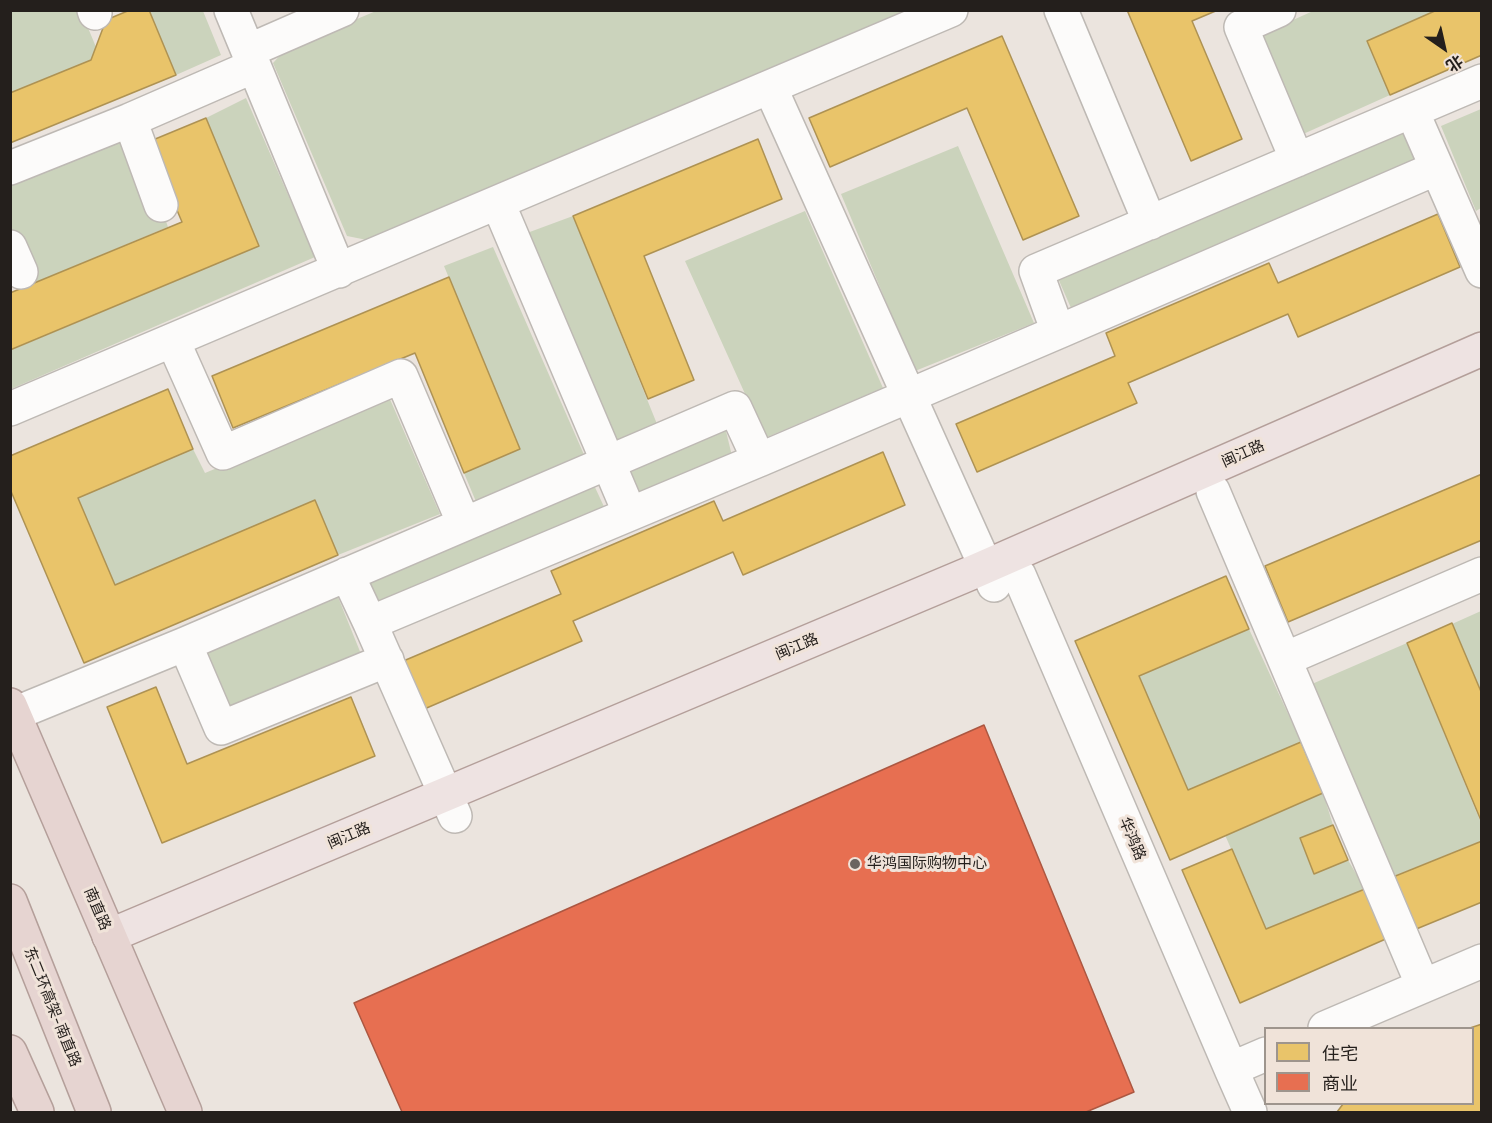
<!DOCTYPE html>
<meta charset="utf-8">
<style>
body{margin:0}
#map{position:relative;width:1492px;height:1123px;overflow:hidden;background:#ebe4de;font-family:"Work Sans","Noto Sans SC",sans-serif}
canvas{display:block}
.frame{position:absolute;inset:0;border:12px solid #241f1c;pointer-events:none}
.legend{position:absolute;left:1264px;top:1027px;width:210px;height:78px;box-sizing:border-box;background:#f0e3d9;border:2px solid #9e958d;margin:0;padding:8px 10px;list-style:none;font-size:18px;color:#241f1c}
.legend li{display:flex;align-items:center;gap:12px;height:30px}
.legend b{width:30px;border:2px solid #9e958d}
.north{position:absolute;left:1414px;top:18px;width:60px;height:60px;-webkit-text-stroke:4px #f0e3d9;paint-order:stroke;rotate:146deg;font-size:16px;font-weight:700;line-height:24px;text-align:center;color:#241f1c}
.north::after{content:'';display:block;margin:auto;width:21px;height:27px;background:#241f1c;clip-path:polygon(50% 0,100% 100%,50% 72%,0 100%)}
</style>
<div id="map">
<canvas width="1492" height="1123"></canvas>
<div class="frame"></div>
<ul class="legend">
<li><b style="height:16px;background:#e9c46a"></b>住宅</li>
<li><b style="height:16px;background:#e76f51"></b>商业</li>
</ul>
<div class="north">北</div>
</div>
<script>
const ctx = document.querySelector('canvas').getContext('2d');
ctx.lineJoin = 'round';
function fill(path, color) { ctx.fillStyle = color; ctx.fill(path, 'evenodd'); }
const shape = rows => new Path2D(rows.map(r => 'M' + r).join(''));
function stroke(path, color, width, dash) { ctx.strokeStyle = color; ctx.lineWidth = width; ctx.lineCap = dash ? 'butt' : 'round'; ctx.setLineDash(dash || []); ctx.stroke(path); }
function label(font, color, halo, rows, align = 'center') {
  ctx.font = font + ' "Work Sans","Noto Sans SC",sans-serif'; ctx.lineWidth = 6; ctx.setLineDash([]); ctx.textBaseline = 'middle'; ctx.strokeStyle = halo; ctx.fillStyle = color; for (const [text, x, y, turn = 0] of rows) {
    ctx.save(); ctx.translate(x, y); ctx.rotate((+turn || 0) * Math.PI / 180); ctx.textAlign = isNaN(turn) ? turn : align; if (halo) ctx.strokeText(text, 0, 0); ctx.fillText(text, 0, 0); ctx.restore();
  }
}
fill(shape([
 [11,11,81,11,96,47,91,60,11,93],
 [149,11,203,11,221,55,176,75],
 [376,11,911,11,367,240,347,236,273,63,286,49],
 [1313,11,1437,11,1390,95,1301,135,1262,34],
 [246,98,315,257,11,389,11,350,259,246,206,118],
 [1481,109,1481,208,1476,211,1441,126],
 [130,120,168,227,27,286,11,247,11,168],
 [1405,132,1416,161,1071,308,1057,276],
 [958,146,1034,323,915,371,841,194],
 [805,211,883,388,765,438,685,261],
 [573,216,657,424,617,444,527,233],
 [493,247,585,457,477,504,464,473,520,449,444,266],
 [389,397,440,514,338,555,315,500,115,585,78,498,193,449,205,473],
 [725,427,732,456,640,498,626,466],
 [593,483,606,511,379,606,369,579],
 [338,597,361,654,231,712,205,649],
 [1481,611,1481,694,1452,624],
 [1249,629,1301,742,1188,790,1139,676],
 [1407,643,1481,823,1481,841,1379,882,1298,690],
 [1323,793,1333,825,1300,839,1314,874,1348,860,1365,889,1266,929,1225,835]
]), '#cbd3bc');
const homes = shape([
 [130,10,149,10,176,75,10,143,10,93,91,60,106,20,130,10],
 [1127,10,1218,10,1192,21,1242,139,1191,161,1127,10],
 [1437,10,1482,10,1482,55,1390,95,1367,41,1437,10],
 [1002,36,1079,216,1023,240,967,108,830,167,809,118,1002,36],
 [206,118,259,246,10,350,10,293,182,222,148,142,206,118],
 [758,139,782,199,644,256,694,380,648,399,573,216,758,139],
 [1438,214,1460,267,1298,337,1288,314,1128,383,1137,403,977,472,956,424,1115,356,1106,333,1269,263,1278,283,1438,214],
 [449,277,520,449,464,473,415,353,233,428,212,376,449,277],
 [168,389,193,449,78,498,115,585,315,500,338,555,84,663,10,489,10,456,168,389],
 [883,452,905,505,743,575,733,552,573,621,582,641,422,710,401,662,561,594,551,571,714,501,723,521,883,452],
 [1482,474,1482,540,1288,622,1265,566,1482,474],
 [1226,576,1249,629,1139,676,1188,790,1301,742,1323,793,1170,860,1075,641,1226,576],
 [1452,623,1482,694,1482,823,1407,643,1452,623],
 [156,687,187,764,351,697,375,756,162,843,107,707,156,687],
 [1333,825,1348,860,1314,874,1300,838,1333,825],
 [1482,841,1482,902,1409,932,1388,879,1482,841],
 [1232,849,1266,929,1365,889,1388,938,1240,1003,1182,870,1232,849],
 [1482,1024,1482,1112,1337,1112,1343,1104,1472,1104,1472,1028,1470,1028,1482,1024]
]);
fill(homes, '#e9c46a');
stroke(homes, '#ae9253', 1.5);
const shops = shape([
 [984,725,1134,1092,1086,1112,402,1112,354,1003,984,725]
]);
fill(shops, '#e76f51');
stroke(shops, '#ac5741', 1.5);
const minor = shape([
 [94,10,95,13],
 [231,10,339,271],
 [1061,10,1150,223],
 [1279,10,1241,27,1297,160],
 [248,51,342,10],
 [770,87,994,585],
 [1412,111,1482,271],
 [10,168,130,120],
 [498,203,630,514],
 [161,205,130,120,254,66],
 [10,247,21,272],
 [1058,332,1437,168],
 [173,341,223,453,401,376,464,524],
 [10,409,951,10],
 [1213,491,1423,986],
 [347,574,370,623],
 [1019,575,1231,1069,1266,1054],
 [185,644,221,728,387,660],
 [1285,659,1482,574],
 [14,714,185,644,735,408,759,460,1058,332,1036,271,1482,81],
 [455,816,370,623,759,460],
 [1325,1028,1482,961],
 [1231,1069,1250,1112]
]);
const major = shape([
 [109,936,971,573,1482,349]
]);
const highway = shape([
 [10,705,185,1112],
 [10,901,94,1112],
 [10,1052,37,1112]
]);
stroke(minor, '#beb9b4', 36);
stroke(major, '#b49f9a', 36);
stroke(highway, '#b49f9a', 36);
stroke(minor, '#fcfbfa', 33);
stroke(major, '#eee3e2', 33);
stroke(highway, '#e6d4d1', 33);
for (const [x, y, r, color] of [
 [855,864,6,"#6a6460"]
]) { const dot = new Path2D(); dot.arc(x, y, r, 0, 2 * Math.PI); ctx.fillStyle = color; ctx.fill(dot); stroke(dot, '#f0e3d9', 2); }
label('15px', '#241f1c', '#f0e3d9', [
 ["闽江路",1243,454,-24],
 ["闽江路",797,647,-23],
 ["闽江路",349,836,-23],
 ["华鸿路",1132,839,67],
 ["南直路",97,909,67],
 ["东二环高架-南直路",52,1007,68]
]);
label('15px', '#241f1c', '#f0e3d9', [
 ["华鸿国际购物中心",867,864]
], 'left');
</script>
